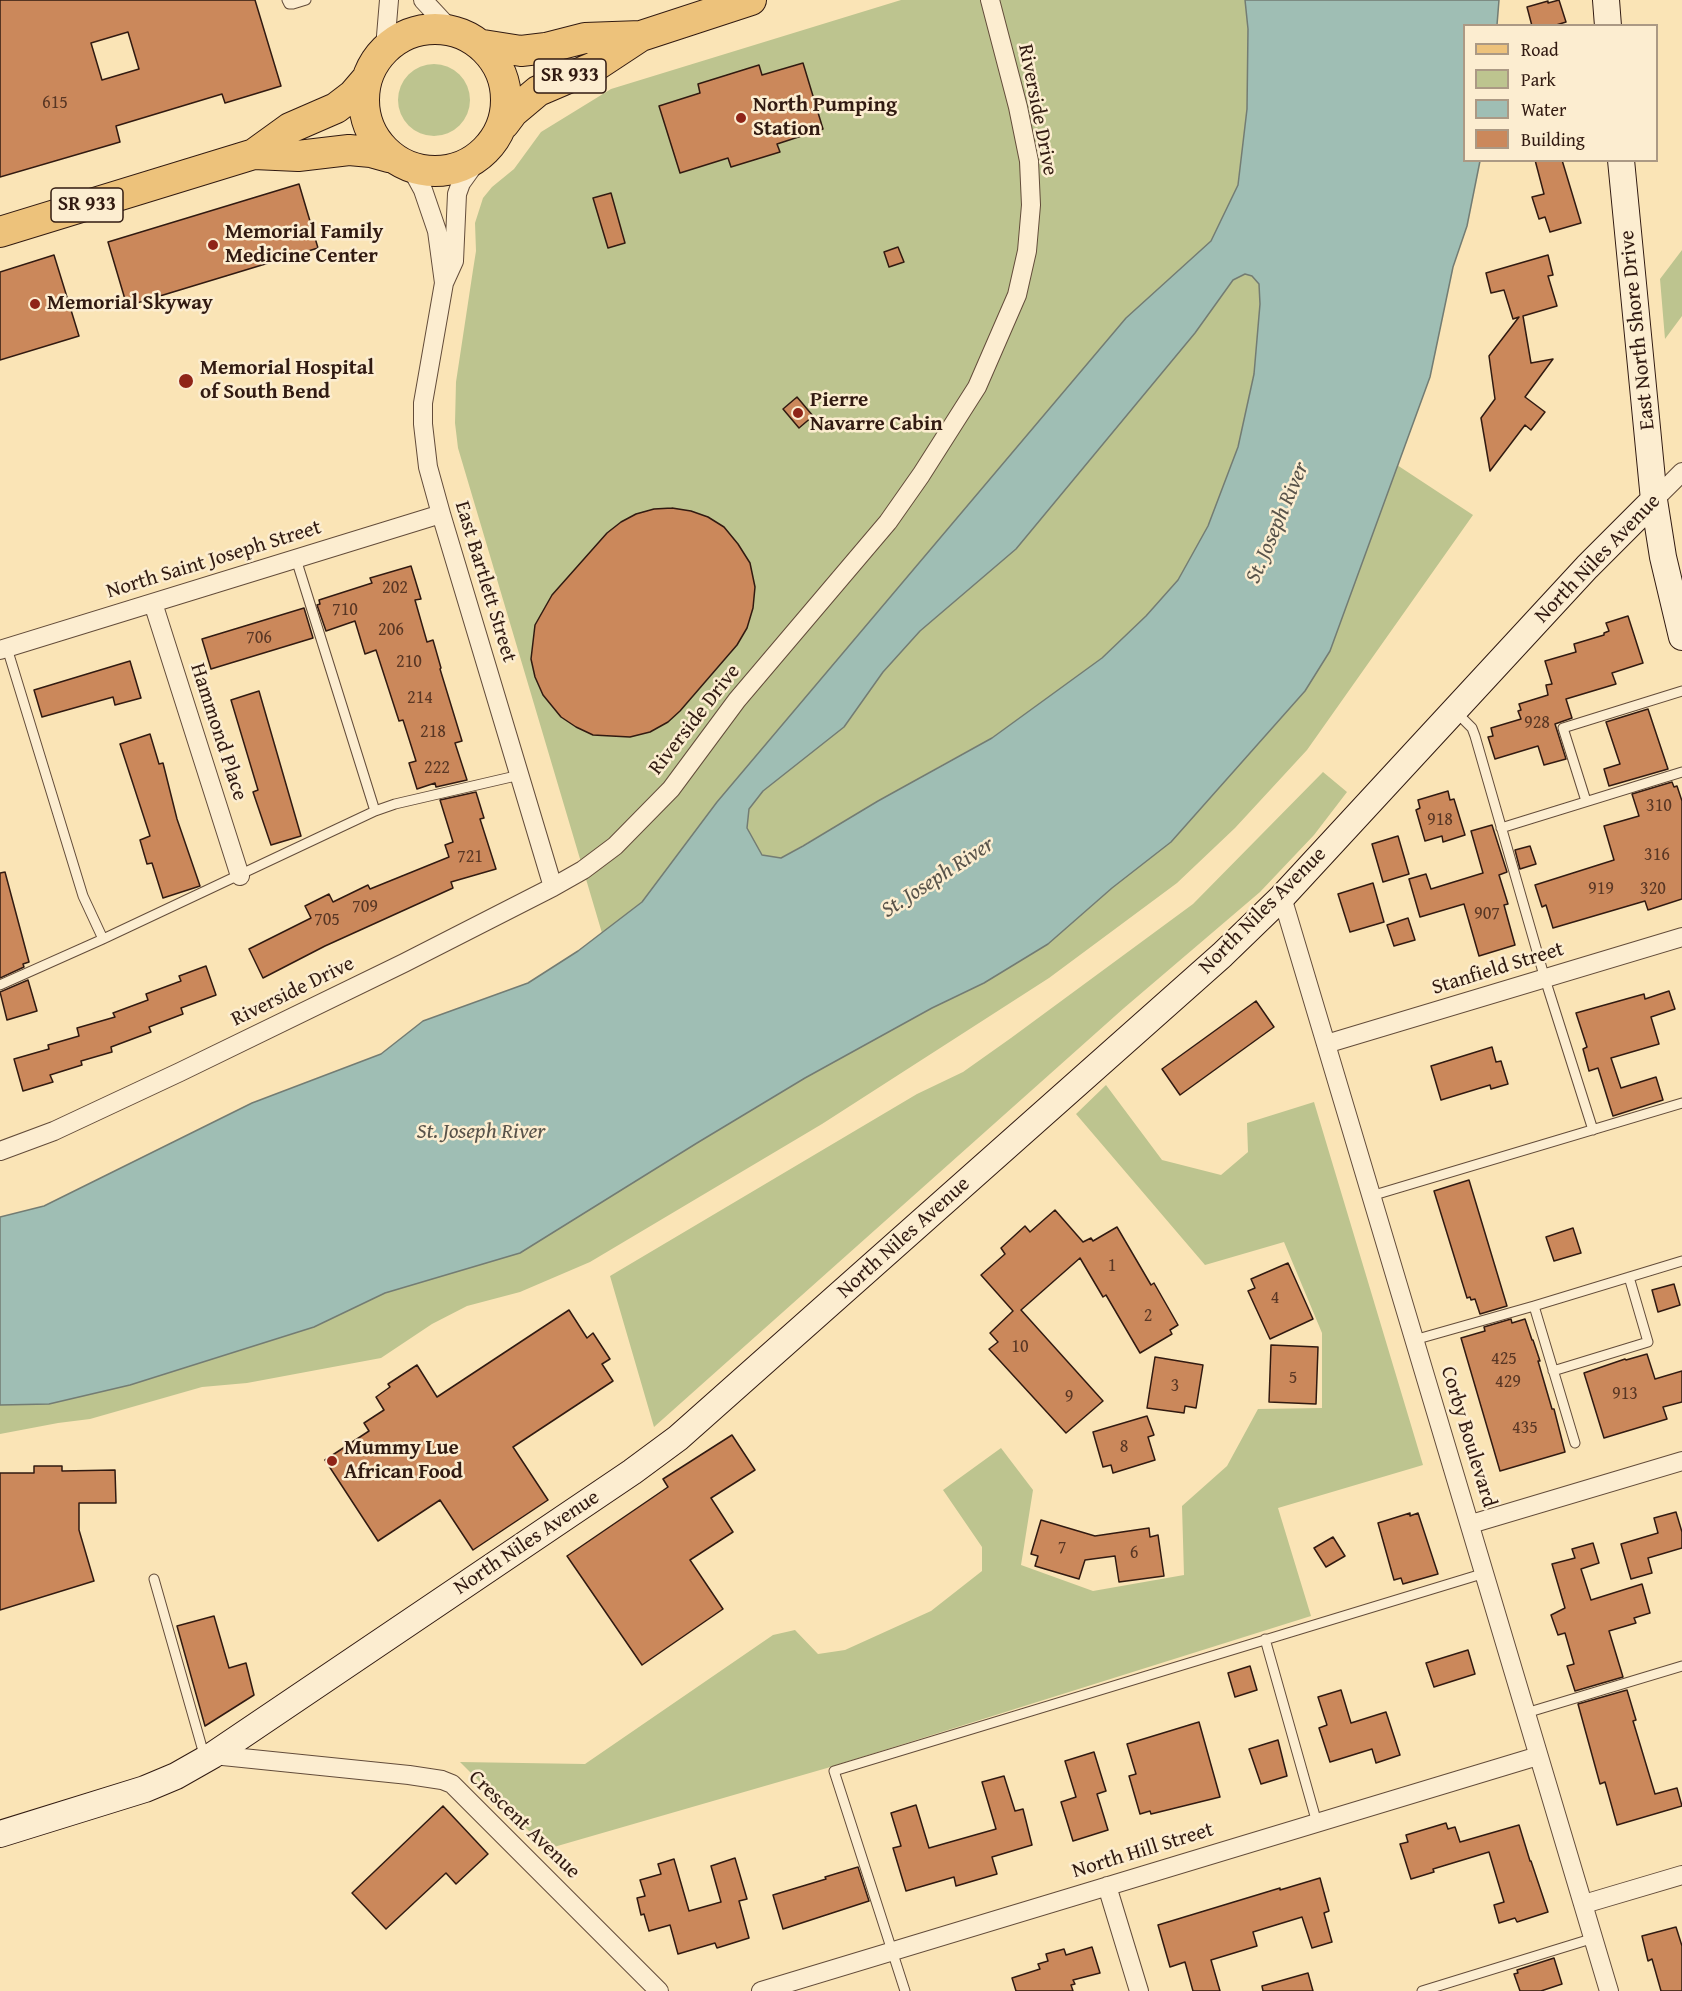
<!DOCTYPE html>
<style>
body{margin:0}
#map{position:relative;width:1682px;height:1991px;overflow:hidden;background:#fae4b6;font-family:"Gentium Book Plus",serif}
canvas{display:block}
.legend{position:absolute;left:1463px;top:24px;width:195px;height:138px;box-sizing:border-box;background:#fcedd0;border:2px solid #ab9984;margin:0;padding:8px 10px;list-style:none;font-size:18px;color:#311a11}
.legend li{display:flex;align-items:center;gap:12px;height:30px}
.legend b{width:30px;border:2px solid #ab9984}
</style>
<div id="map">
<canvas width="1682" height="1991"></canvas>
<ul class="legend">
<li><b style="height:8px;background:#edc27b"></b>Road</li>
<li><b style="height:16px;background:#bdc48f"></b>Park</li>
<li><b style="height:16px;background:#9fbeb4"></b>Water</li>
<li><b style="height:16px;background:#cb885b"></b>Building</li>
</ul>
</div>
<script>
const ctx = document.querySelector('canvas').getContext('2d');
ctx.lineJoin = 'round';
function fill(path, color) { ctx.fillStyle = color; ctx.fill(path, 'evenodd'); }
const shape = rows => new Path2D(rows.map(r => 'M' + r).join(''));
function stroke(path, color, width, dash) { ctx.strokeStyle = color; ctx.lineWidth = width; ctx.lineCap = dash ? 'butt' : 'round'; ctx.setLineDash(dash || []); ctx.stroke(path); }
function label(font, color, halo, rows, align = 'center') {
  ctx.font = font + ' "Gentium Book Plus",serif'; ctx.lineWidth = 5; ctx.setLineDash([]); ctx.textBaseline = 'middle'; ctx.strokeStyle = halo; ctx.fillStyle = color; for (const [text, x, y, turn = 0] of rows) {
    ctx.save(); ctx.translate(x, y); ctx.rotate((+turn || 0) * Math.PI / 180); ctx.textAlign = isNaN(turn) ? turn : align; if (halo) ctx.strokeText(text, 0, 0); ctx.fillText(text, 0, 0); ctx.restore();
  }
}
fill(shape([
 [901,0,1245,0,1248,29,1247,109,1238,185,1226,210,1252,276,1259,284,1260,304,1254,373,1238,447,1208,526,1178,580,1146,616,1102,658,1061,689,992,738,940,766,781,858,762,855,689,840,642,902,602,933,458,448,455,423,456,382,473,270,476,251,475,223,483,198,492,187,514,169,541,132,611,89],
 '398 100a36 36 0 1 1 72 0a36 36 0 1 1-72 0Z',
 [1682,250,1682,316,1665,339,1660,279],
 [1397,465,1473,515,1307,750,1235,828,1177,883,1049,978,822,1124,590,1262,520,1292,467,1306,432,1324,381,1358,247,1383,202,1387,90,1419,58,1423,0,1434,0,1405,49,1404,130,1385,314,1327,385,1293,520,1253,697,1143,805,1078,932,1008,984,983,1048,944,1112,888,1171,842,1369,539],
 [1323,772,1347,792,1314,835,1260,892,1124,1008,654,1427,610,1276,917,1094,963,1072,1011,1038,1193,904],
 [1106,1085,1162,1160,1221,1175,1248,1152,1247,1123,1314,1102,1423,1465,1278,1508,1311,1616,827,1768,547,1849,460,1762,585,1764,773,1635,795,1630,818,1654,845,1650,931,1611,982,1571,982,1547,943,1490,1001,1448,1033,1490,1021,1565,1093,1591,1184,1575,1182,1506,1227,1466,1258,1409,1322,1408,1322,1333,1284,1242,1205,1265,1076,1114]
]), '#bdc48f');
const water = shape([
 [1245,0,1499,0,1497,25,1464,26,1464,160,1480,161,1467,226,1453,267,1430,377,1330,651,1305,691,1171,842,1112,888,1048,944,984,983,932,1008,805,1078,697,1143,520,1253,385,1293,314,1327,130,1385,49,1404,0,1405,0,1217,44,1206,252,1103,381,1054,423,1021,528,983,578,951,642,902,717,802,1126,318,1211,241,1238,185,1247,109,1248,29,1245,0],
 [1245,274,1252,276,1259,284,1260,304,1254,374,1238,447,1208,526,1178,580,1146,616,1102,658,992,738,878,801,803,846,781,858,762,855,747,828,749,809,763,791,844,727,883,672,920,631,1016,549,1195,333,1233,280,1245,274]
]);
fill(water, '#9fbeb4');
stroke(water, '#737c73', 1.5);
const building = shape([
 [0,0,255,0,281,86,225,103,222,94,116,126,120,142,0,177,0,0],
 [128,32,139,69,102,80,91,43,128,32],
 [1559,0,1566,22,1553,26,1532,26,1527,7,1548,1,1548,3,1559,0],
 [803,63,823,129,777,144,780,152,731,167,728,158,680,173,659,106,700,93,698,84,759,65,762,75,803,63],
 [1535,160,1562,160,1581,223,1550,232,1545,217,1539,219,1532,197,1544,194,1535,160],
 [299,184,318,248,127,306,108,242,299,184],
 [611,193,625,243,608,248,593,198,611,193],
 [898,247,904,262,889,267,884,252,898,247],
 [54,255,79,336,0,360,0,272,54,255],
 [1548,255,1553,275,1548,276,1557,306,1523,316,1531,363,1553,359,1525,397,1545,412,1531,430,1525,425,1490,471,1481,418,1495,399,1489,356,1519,317,1513,319,1504,290,1491,293,1486,273,1548,255],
 [797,397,813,416,799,428,783,409,797,397],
 [672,508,691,511,708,517,724,527,738,544,750,563,755,587,753,608,747,628,737,645,680,711,668,722,650,732,630,737,593,735,576,727,561,717,543,695,535,677,531,659,535,625,552,595,607,533,621,522,636,514,654,509,672,508],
 [411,566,421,599,415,600,427,642,433,640,441,668,440,669,462,741,455,743,467,780,436,787,435,783,417,789,409,763,416,761,403,720,399,721,376,650,365,654,355,621,326,631,317,605,320,604,319,600,372,583,370,578,411,566],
 [304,608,313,638,211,669,202,639,304,608],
 [1628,616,1643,663,1612,673,1616,684,1566,699,1572,718,1555,724,1566,759,1544,765,1538,746,1495,759,1488,737,1493,736,1491,728,1521,719,1518,711,1521,710,1519,704,1548,695,1546,685,1552,684,1545,661,1576,652,1574,644,1604,635,1604,633,1609,631,1606,623,1628,616],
 [130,661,141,698,115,705,113,697,42,717,34,690,130,661],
 [259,691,301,836,271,845,253,792,258,790,231,700,259,691],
 [1648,709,1668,769,1609,786,1604,769,1620,764,1606,722,1648,709],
 [150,734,159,764,163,763,177,819,200,886,163,898,152,863,147,864,140,840,150,836,120,744,150,734],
 [1672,782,1674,787,1677,786,1682,801,1682,899,1648,910,1645,901,1553,928,1546,905,1542,907,1535,885,1614,860,1604,826,1639,816,1632,794,1672,782],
 [1448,791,1450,800,1454,799,1465,835,1443,842,1442,836,1425,841,1416,810,1420,808,1418,800,1448,791],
 [476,792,484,818,480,819,496,869,451,882,453,888,325,946,263,978,249,949,311,918,305,906,329,894,333,902,368,885,370,889,449,857,445,845,453,842,440,800,476,792],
 [1492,825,1507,872,1499,875,1508,904,1504,905,1515,945,1479,956,1464,904,1420,917,1409,879,1426,874,1431,889,1483,873,1471,831,1492,825],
 [1398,836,1409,874,1383,882,1372,844,1398,836],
 [1530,846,1536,864,1520,869,1515,850,1530,846],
 [5,872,29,962,23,964,24,967,0,978,0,873,5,872],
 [1373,883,1384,922,1350,932,1338,894,1373,883],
 [1408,918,1415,940,1394,946,1387,925,1408,918],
 [206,966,216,995,181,1008,183,1014,149,1027,151,1032,111,1047,112,1052,81,1061,82,1065,50,1075,53,1082,23,1091,14,1059,49,1049,48,1045,79,1036,77,1028,115,1017,113,1013,148,1000,146,994,181,981,179,976,206,966],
 [28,980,37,1011,7,1020,0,992,28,980],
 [1669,991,1675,1009,1651,1017,1659,1044,1611,1058,1621,1088,1656,1077,1663,1100,1613,1116,1598,1068,1589,1071,1583,1049,1587,1047,1576,1013,1644,994,1645,999,1669,991],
 [1256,1001,1274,1027,1180,1095,1162,1069,1256,1001],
 [1492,1047,1496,1062,1501,1061,1508,1084,1491,1089,1490,1085,1441,1100,1431,1066,1492,1047],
 [1469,1180,1507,1306,1480,1314,1475,1299,1471,1300,1470,1297,1467,1298,1434,1191,1469,1180],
 [1055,1210,1083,1242,1091,1238,1093,1241,1117,1227,1151,1285,1154,1283,1178,1325,1170,1330,1172,1334,1140,1353,1106,1295,1103,1297,1080,1258,1021,1310,1103,1401,1066,1433,989,1349,998,1342,990,1333,1013,1311,981,1275,1005,1254,1001,1248,1025,1226,1030,1232,1055,1210],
 [1573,1228,1581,1253,1554,1261,1546,1237,1573,1228],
 [1288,1263,1313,1319,1270,1339,1248,1291,1255,1288,1251,1279,1288,1263],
 [1674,1284,1680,1305,1658,1312,1652,1290,1674,1284],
 [569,1310,587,1338,593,1333,610,1359,602,1364,613,1381,513,1447,548,1500,473,1550,440,1500,378,1541,325,1460,369,1431,364,1423,384,1410,376,1397,390,1387,388,1384,417,1365,437,1397,569,1310],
 [1511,1319,1512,1323,1525,1319,1532,1340,1533,1340,1540,1361,1538,1361,1552,1409,1554,1409,1565,1452,1500,1471,1461,1338,1485,1331,1484,1327,1511,1319],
 [1271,1345,1318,1347,1316,1404,1269,1402,1271,1345],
 [1647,1354,1655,1379,1682,1371,1682,1402,1663,1407,1667,1419,1604,1438,1584,1373,1625,1359,1626,1360,1647,1354],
 [1155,1357,1203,1365,1196,1408,1185,1406,1184,1413,1147,1408,1155,1357],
 [1147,1416,1154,1435,1148,1437,1155,1460,1113,1473,1111,1465,1103,1467,1093,1432,1147,1416],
 [732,1435,755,1470,711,1498,733,1532,690,1560,723,1609,642,1665,567,1556,668,1487,663,1479,732,1435],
 [34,1466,62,1466,62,1471,115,1470,116,1503,79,1503,79,1530,94,1581,0,1610,0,1473,34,1473,34,1466],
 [1676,1512,1682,1532,1682,1548,1648,1558,1652,1573,1631,1579,1621,1544,1658,1533,1654,1518,1676,1512],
 [1410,1513,1410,1516,1418,1513,1438,1574,1403,1584,1401,1578,1394,1580,1378,1523,1410,1513],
 [1041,1520,1095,1536,1149,1528,1150,1537,1158,1535,1164,1576,1119,1582,1115,1556,1085,1560,1079,1579,1035,1566,1038,1556,1031,1554,1041,1520],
 [1333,1537,1345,1556,1326,1567,1314,1548,1333,1537],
 [1593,1543,1599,1563,1581,1569,1591,1600,1642,1584,1650,1613,1634,1618,1636,1623,1609,1631,1623,1677,1575,1691,1567,1666,1574,1664,1565,1633,1558,1635,1551,1615,1565,1608,1552,1564,1575,1558,1572,1549,1593,1543],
 [214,1616,229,1668,246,1663,254,1695,205,1726,177,1626,214,1616],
 [1468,1650,1475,1674,1434,1687,1426,1663,1468,1650],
 [1250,1666,1257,1690,1235,1697,1228,1673,1250,1666],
 [1341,1690,1351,1723,1386,1712,1400,1755,1376,1763,1372,1749,1330,1762,1319,1728,1327,1725,1318,1697,1341,1690],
 [1627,1690,1636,1720,1633,1721,1655,1794,1677,1788,1682,1806,1617,1825,1605,1782,1600,1784,1578,1704,1627,1690],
 [1199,1722,1220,1797,1151,1814,1150,1811,1140,1814,1129,1776,1136,1774,1127,1744,1199,1722],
 [1278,1740,1287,1776,1261,1784,1249,1749,1278,1740],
 [1094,1752,1106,1791,1097,1794,1108,1830,1073,1841,1061,1802,1076,1797,1065,1761,1094,1752],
 [1004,1776,1015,1811,1023,1809,1032,1845,992,1857,997,1874,956,1886,954,1877,906,1891,893,1848,901,1846,891,1813,916,1805,929,1848,996,1829,982,1782,1004,1776],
 [443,1806,488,1854,456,1884,446,1873,386,1929,352,1893,443,1806],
 [1446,1823,1448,1829,1455,1827,1460,1842,1519,1825,1530,1861,1531,1861,1548,1912,1517,1922,1515,1918,1499,1923,1494,1905,1504,1902,1489,1852,1433,1869,1434,1872,1411,1879,1400,1844,1408,1842,1406,1835,1446,1823],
 [735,1858,747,1899,739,1901,749,1938,717,1948,715,1943,678,1954,670,1925,649,1931,644,1914,641,1915,637,1898,645,1896,640,1880,661,1874,658,1864,674,1859,689,1911,721,1902,711,1866,735,1858],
 [858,1867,869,1901,783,1929,773,1895,826,1879,825,1877,858,1867],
 [1320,1878,1329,1911,1324,1913,1332,1942,1312,1948,1302,1917,1253,1932,1257,1946,1211,1960,1220,1991,1193,1991,1185,1962,1170,1967,1158,1925,1280,1888,1280,1890,1320,1878],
 [1676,1927,1682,1946,1682,1991,1661,1991,1652,1959,1648,1961,1642,1936,1676,1927],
 [1092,1947,1100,1973,1073,1980,1075,1984,1071,1985,1073,1991,1016,1991,1012,1978,1040,1969,1038,1964,1048,1961,1046,1954,1064,1949,1066,1955,1092,1947],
 [1554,1958,1562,1984,1541,1991,1520,1991,1514,1974,1518,1973,1517,1970,1554,1958],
 [1308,1973,1313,1991,1263,1991,1262,1986,1308,1973]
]);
fill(building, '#cb885b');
stroke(building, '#311a11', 1.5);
const lane = shape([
 [287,0,289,4,293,4,306,0],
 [296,559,375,811],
 [7,648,83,896,103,939],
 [1455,711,1472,728,1475,736,1545,979,1593,1130],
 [1586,801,1563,728,1682,691],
 [1501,828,1682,772],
 [0,985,103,939,375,811,395,804,520,775],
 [1371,1196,1682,1103],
 [1534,1306,1575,1443],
 [1414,1340,1534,1306,1682,1261],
 [1553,1371,1648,1342,1629,1277],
 [154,1579,205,1758],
 [1265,1639,1317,1823],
 [1526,1713,1682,1666],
 [905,1991,834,1771,1485,1573],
 [1422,1991,1594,1938]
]);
const street = shape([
 [423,0,451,30],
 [385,48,389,0],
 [411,168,423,190,437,231,444,283,423,403,423,424,428,467,441,514,553,887],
 [444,283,454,261,457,194,461,183,479,158],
 [1654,500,1682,472],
 [153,603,240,876],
 [0,650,441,514],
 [1282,897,1609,1991],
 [1326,1044,1682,937],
 [0,1151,54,1131,180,1072,404,963,553,887,583,870,615,846,671,789,737,700,888,522,921,475,977,387,1017,295,1027,251,1031,205,1029,161,1018,107,990,0],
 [1471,1524,1682,1461],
 [213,1755,409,1775,442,1780,452,1784,659,1991],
 [1107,1886,1139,1991],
 [1584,1904,1682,1875],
 [761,1991,1538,1756]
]);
const secondary = shape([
 [1606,0,1608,26],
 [1621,160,1654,500,1663,557,1682,637],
 [0,1834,145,1789,176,1776,213,1755,632,1472,678,1438,1222,955,1282,897,1587,567,1654,500]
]);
const primary = shape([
 '364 100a71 71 0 1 1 142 0a71 71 0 1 1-142 0Z',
 [483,45,521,51,546,48,585,38,641,36],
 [504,124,513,112,538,91,594,67,641,36,751,0],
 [254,154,298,156,349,150,371,152,389,157],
 [0,232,254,154,290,128,336,108,353,95,365,81]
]);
stroke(lane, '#634c3a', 11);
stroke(street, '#634c3a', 20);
stroke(secondary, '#311a11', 28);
stroke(primary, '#311a11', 32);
stroke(lane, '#fcedd0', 9);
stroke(street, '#fcedd0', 18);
stroke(secondary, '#fcedd0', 26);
stroke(primary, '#edc27b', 30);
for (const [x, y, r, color] of [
 [741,118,6,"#8f2418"],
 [213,245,6,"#8f2418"],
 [35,304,6,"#8f2418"],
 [186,381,8,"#8f2418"],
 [798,413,6,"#8f2418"],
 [332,1461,6,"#8f2418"]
]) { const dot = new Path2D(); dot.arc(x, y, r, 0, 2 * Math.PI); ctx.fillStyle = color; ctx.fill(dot); stroke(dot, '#fcedd0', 2); }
label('18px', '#583624', null, [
 ["615",55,103],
 ["202",395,588],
 ["710",345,610],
 ["206",391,630],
 ["706",259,638],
 ["210",409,662],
 ["214",420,698],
 ["928",1537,723],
 ["218",433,732],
 ["222",437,768],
 ["310",1659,806],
 ["918",1440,820],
 ["316",1657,855],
 ["721",470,857],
 ["919",1601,889],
 ["320",1653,889],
 ["709",365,907],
 ["907",1487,914],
 ["705",327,920],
 ["1",1112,1266],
 ["4",1275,1298],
 ["2",1148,1316],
 ["10",1020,1347],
 ["425",1504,1359],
 ["5",1293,1378],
 ["429",1508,1382],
 ["3",1175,1386],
 ["913",1625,1394],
 ["9",1069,1397],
 ["435",1525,1428],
 ["8",1124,1447],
 ["7",1062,1548],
 ["6",1134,1553]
]);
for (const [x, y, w] of [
 [570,76,72],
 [87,205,72]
]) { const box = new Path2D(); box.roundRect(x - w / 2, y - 17, w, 34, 4.5); ctx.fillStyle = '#fcedd0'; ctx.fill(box); stroke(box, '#311a11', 1.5); }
label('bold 20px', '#311a11', null, [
 ["SR 933",570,76],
 ["SR 933",87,205]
]);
label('bold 21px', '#311a11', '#fcedd0', [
 ["North Pumping",753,106],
 ["Station",753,130],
 ["Memorial Family",225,233],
 ["Medicine Center",225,257],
 ["Memorial Skyway",47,304],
 ["Memorial Hospital",200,369],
 ["of South Bend",200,393],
 ["Pierre",810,401],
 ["Navarre Cabin",810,425],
 ["Mummy Lue",344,1449],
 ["African Food",344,1473]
], 'left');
label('21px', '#311a11', '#fcedd0', [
 ["Riverside Drive",1037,110,79],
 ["East North Shore Drive",1638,330,-96],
 ["North Niles Avenue",1598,559,-46],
 ["North Saint Joseph Street",214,560,-17],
 ["East Bartlett Street",485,582,73],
 ["Riverside Drive",695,720,-52],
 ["Hammond Place",218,732,72],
 ["North Niles Avenue",1263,911,-45],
 ["Stanfield Street",1498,969,-17],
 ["Riverside Drive",293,992,-26],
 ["North Niles Avenue",904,1238,-42],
 ["Corby Boulevard",1468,1437,73],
 ["North Niles Avenue",527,1543,-34],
 ["Crescent Avenue",524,1825,44],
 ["North Hill Street",1143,1851,-17]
]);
label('italic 22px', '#58534a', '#fcedd0', [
 ["St. Joseph River",1278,523,-67],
 ["St. Joseph River",938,878,-33],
 ["St. Joseph River",481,1132]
]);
</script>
